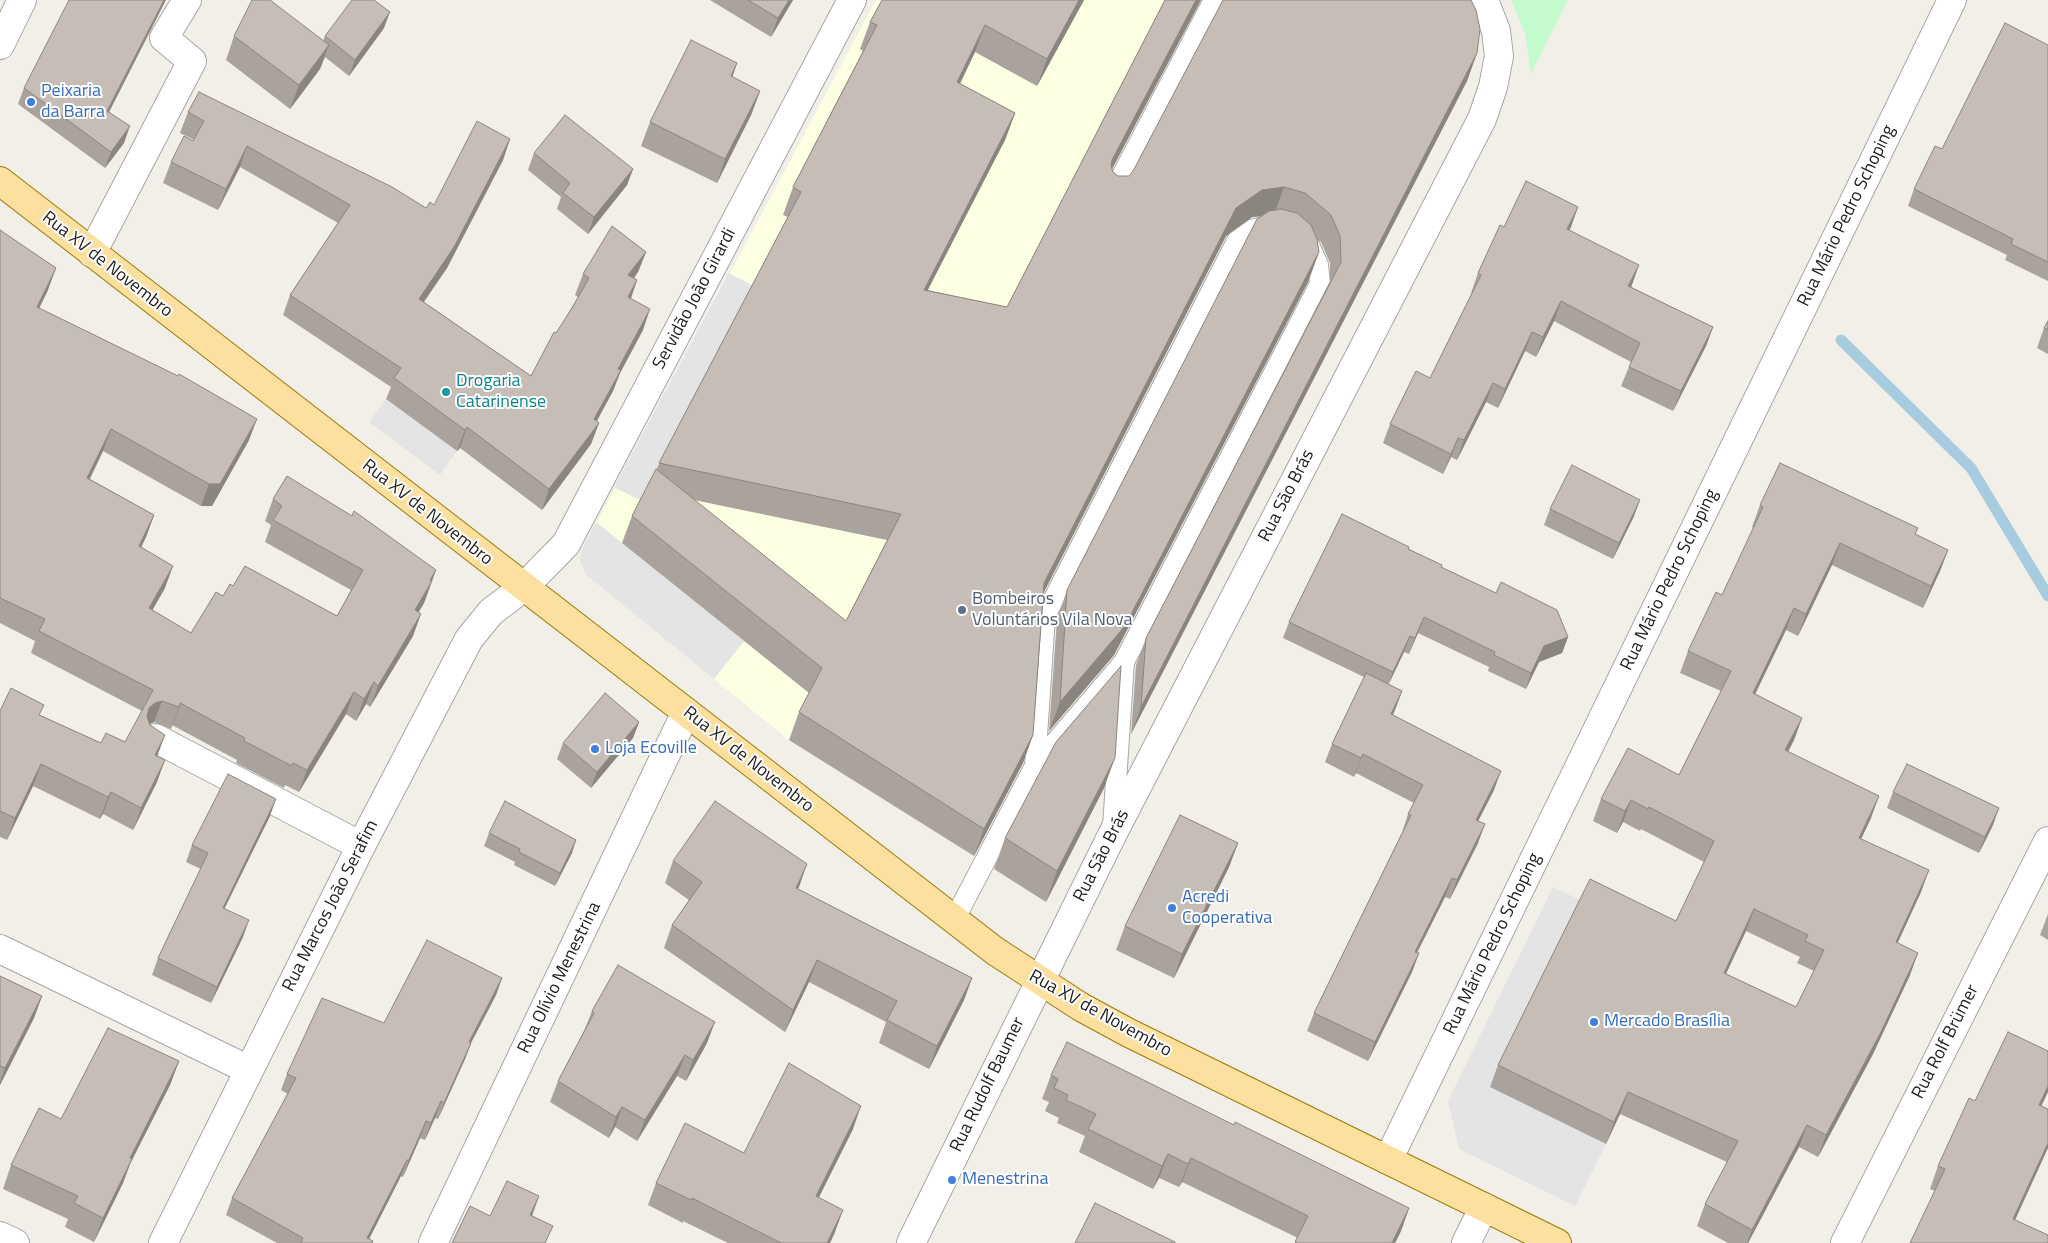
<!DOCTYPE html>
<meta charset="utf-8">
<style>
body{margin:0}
canvas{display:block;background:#f1efe7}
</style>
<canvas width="2048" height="1243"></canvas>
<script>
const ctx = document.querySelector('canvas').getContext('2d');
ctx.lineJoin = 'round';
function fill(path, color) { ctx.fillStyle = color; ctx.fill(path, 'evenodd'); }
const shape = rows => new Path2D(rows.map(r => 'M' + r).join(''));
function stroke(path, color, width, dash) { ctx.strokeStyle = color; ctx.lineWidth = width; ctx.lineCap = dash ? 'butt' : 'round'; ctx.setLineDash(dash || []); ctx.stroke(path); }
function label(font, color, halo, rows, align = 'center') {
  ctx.font = font + ' "Titillium Web",sans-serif'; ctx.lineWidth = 4; ctx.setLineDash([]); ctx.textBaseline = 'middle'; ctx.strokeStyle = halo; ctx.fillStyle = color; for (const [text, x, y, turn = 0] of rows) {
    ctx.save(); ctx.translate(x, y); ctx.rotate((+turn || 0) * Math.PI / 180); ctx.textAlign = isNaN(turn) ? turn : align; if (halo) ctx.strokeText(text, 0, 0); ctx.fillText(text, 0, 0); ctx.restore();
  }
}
fill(shape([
 [876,0,1169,0,789,740,586,575,582,568,581,552]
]), '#fcffe2');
fill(shape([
 [1511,0,1568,0,1531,73,1525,33]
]), '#c4fbce');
fill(shape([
 [729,273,755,287,643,502,614,487],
 [386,399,457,451,440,475,369,422],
 [596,522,744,641,714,679,586,575,580,561,581,552],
 [1553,887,1582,901,1491,1087,1606,1144,1575,1206,1459,1149,1448,1101]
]), '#e4e4e4');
stroke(shape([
 [1841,340,1971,468,2048,596]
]), '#a7ccdf', 11);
const service = shape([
 [1113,193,1214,0],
 [1113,827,1124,662],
 [954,920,1035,766,1124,662,1320,284,1318,265,1310,247,1292,232,1271,226,1254,229,1237,241,1045,616,1035,766]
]);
const minor = shape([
 [0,45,22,0],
 [92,253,192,61,164,38,187,0],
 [155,738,361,846],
 [0,949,249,1070],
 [1388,1160,1952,0],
 [0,1236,15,1243],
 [163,1243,361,846,469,639,491,612,524,587,566,544,852,0],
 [433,1243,686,712],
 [1466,1243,1484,1207],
 [1845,1243,2048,841]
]);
const tertiary = shape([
 [911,1243,1112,835,1482,119,1493,87,1499,56,1496,31,1484,0]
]);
const primary = shape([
 [0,181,995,951,1081,1007,1129,1033,1557,1243]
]);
stroke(service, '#a7a7a7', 22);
stroke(minor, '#a7a7a7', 30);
stroke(tertiary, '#a7a7a7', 30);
stroke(primary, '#9d7900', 30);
stroke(service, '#fff', 20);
stroke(minor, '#fff', 28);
stroke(tertiary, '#fff', 28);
stroke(primary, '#fddf9f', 28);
fill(shape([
 [710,0,793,0,771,37],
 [1084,0,1037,86,975,52,960,84,1015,113,1005,140,927,290,1007,307,1165,0,1201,0,1112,169,1113,172,1118,176,1129,176,1477,53,1467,81,1131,734,1136,665,1146,638,1330,281,1330,263,1321,242,1317,239,1319,252,1308,282,1114,655,1049,731,1057,619,1067,590,1262,216,1252,217,1226,236,1044,592,1033,735,1023,763,974,856,789,740,799,712,809,693,622,543,632,516,788,217,783,215,793,187,863,51,860,49,870,22],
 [694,500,887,540,846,621],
 [384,28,349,76,325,57,320,69,290,109,226,60,234,36,323,41,325,36],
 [2048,45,2048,281,2005,260,2007,255,1908,206,1914,189,1942,149],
 [737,63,732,77,760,91,751,115,717,183,641,146,650,122],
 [24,88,108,113,124,143,105,168,18,104],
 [188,112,426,208,434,205,510,139,503,160,447,268,424,302,531,376,578,297,575,295,583,274,646,252,638,272,634,278,637,280,631,298,643,330,620,373,613,391,597,421,599,423,591,444,542,510,460,448,457,451,386,399,391,387,283,315,290,295,338,223,240,167,218,210,163,183,171,162,194,140,180,133],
 [534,153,633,169,627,185,588,234,557,209,561,197,528,170],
 [1504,227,1571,227,1569,230,1632,285,1631,287,1713,327,1706,346,1673,411,1621,386,1631,362,1554,321,1536,357,1525,351,1498,408,1486,402,1457,460,1451,457,1443,474,1383,443,1390,424,1430,378,1472,293,1471,293,1478,273],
 [0,230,48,290,39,308,249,440,212,506,201,506,103,451,90,479,154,515,146,537,141,547,165,588,152,610,191,633,223,596,233,586,337,616,351,590,265,542,271,525,265,521,273,499,436,570,424,603,418,613,413,636,370,707,366,704,356,721,346,714,299,792,285,785,284,788,236,763,237,760,172,725,171,729,154,722,150,724,157,756,157,782,133,830,103,814,100,819,33,786,7,840,0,837,0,711,40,715,101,743,125,742,142,711,31,653,35,641,0,623],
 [2048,321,2048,354,2037,348,2044,328],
 [1760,505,1915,534,1948,550,1940,571,1923,608,1832,565,1798,636,1786,630,1755,694,1802,718,1794,740,1788,752,1871,818,1861,839,1921,892,1897,943,1910,975,1873,1054,1818,1157,1799,1147,1748,1243,1728,1243,1697,1226,1705,1204,1727,1162,1620,1114,1606,1144,1490,1087,1498,1065,1676,921,1704,862,1641,829,1640,831,1623,822,1617,833,1593,821,1601,799,1679,775,1721,691,1680,673,1688,651,1722,595,1754,528,1752,527],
 [1746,931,1800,957,1797,963,1814,971,1796,1007,1726,974],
 [1550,509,1634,516,1613,559,1544,525],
 [1409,549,1568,637,1562,653,1539,662,1526,689,1488,671,1489,667,1418,633,1409,654,1404,652,1388,684,1402,691,1393,715,1494,790,1478,821,1478,843,1450,899,1445,897,1417,953,1419,953,1412,972,1368,1061,1307,1031,1314,1013,1402,833,1408,814,1414,803,1356,773,1354,777,1325,762,1332,744,1364,677,1283,638,1289,622],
 [639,722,633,738,591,788,557,759,563,743],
 [1104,788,1046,902,994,869,1005,838],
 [1893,792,1993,825,1979,853,1887,808],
 [270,816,224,908,243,937,211,1003,152,975,158,958,201,869,186,862,192,845],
 [489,833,572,853,555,886,514,865,515,862,484,846],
 [1238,843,1229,867,1174,978,1116,950,1125,926],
 [673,861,798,889,972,978,964,1000,929,1069,879,1043,886,1022,809,982,785,1032,664,948,672,925,689,900,665,883],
 [2048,914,2048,940,2040,935],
 [0,976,42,996,34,1018,0,1085],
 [502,978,496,995,471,1043,465,1059,438,1119,435,1118,425,1140,420,1138,403,1177,401,1176,369,1239,372,1243,277,1243,226,1215,232,1198,288,1094,281,1090,287,1074,384,1023],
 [592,1011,707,1043,686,1081,677,1076,637,1141,615,1127,609,1138,550,1102,558,1081,584,1031],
 [2008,1032,1935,1191,1930,1189,1938,1166,1975,1101],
 [179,1061,170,1085,130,1164,123,1183,94,1242,65,1227,68,1219,3,1189,11,1165,61,1119],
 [1051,1075,1234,1125,1409,1208,1401,1231,1395,1243,1295,1243,1298,1238,1182,1182,1179,1187,1159,1178,1153,1189,1079,1152,1085,1136,1057,1123,1059,1118,1045,1111,1049,1102,1042,1099],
 [853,1129,819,1197,835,1232,830,1243,728,1243,683,1221,683,1223,648,1205,656,1183,744,1153]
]), '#aaa39d');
fill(shape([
 [164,0,166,0,101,128,107,111],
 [789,0,793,0,771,37,778,18],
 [1079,0,1084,0,1037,86,1047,59],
 [1196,0,1201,0,1102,188,1112,160],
 [390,12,384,28,349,76,355,60],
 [985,25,975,52,947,110,957,82],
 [329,45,320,69,290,109,299,85],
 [1477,53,1467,81,1131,734,1141,707],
 [737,63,729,87,731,76],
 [760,91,751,115,717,183,725,159],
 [1015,113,1005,140,914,317,924,290],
 [130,126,124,143,105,168,111,152],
 [510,139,503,160,447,268,411,320,419,299],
 [247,146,240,167,218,210,226,189],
 [633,169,627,185,588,234,594,217],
 [1284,187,1274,215,1252,217,1226,236,1034,611,1044,583,1236,208,1262,190],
 [1578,207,1571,227,1560,248,1567,229],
 [646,252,638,272,621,296,628,275],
 [1319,252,1308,282,1114,655,1049,731,1060,702],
 [1639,265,1632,285,1621,305,1628,286],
 [56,268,48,290,29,329,37,307],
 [637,280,630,301,628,297],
 [1561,301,1554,321,1536,357,1543,337],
 [650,309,643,330,620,373,613,391,586,440,594,419,618,369],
 [1713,327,1706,346,1673,411,1681,391],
 [1532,332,1525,351,1498,408,1505,389],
 [1493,383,1486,402,1457,460,1464,440],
 [257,419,249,440,212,506,201,506,209,484],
 [599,423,591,444,542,510,549,489],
 [467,427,460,448,457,451,465,430],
 [111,429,103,451,79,500,87,478],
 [1458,438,1451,457,1443,474,1451,454],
 [1640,500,1634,516,1613,559,1619,543],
 [154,515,146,537,131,568,139,546],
 [1840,543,1832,565,1798,636,1806,614],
 [1948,550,1940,571,1923,608,1931,586],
 [173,566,165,588,141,630,149,608],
 [436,570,424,603,407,632,415,610],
 [1794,608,1786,630,1745,715,1753,693],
 [421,614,413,636,370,707,378,686],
 [1424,617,1418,633,1409,654,1415,638],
 [1410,636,1404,652,1387,688,1393,672],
 [1568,637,1562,653,1539,662,1526,689,1531,673,1544,646],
 [374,682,366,704,356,721,364,699],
 [1402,691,1395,710,1384,732,1391,714],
 [354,692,346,714,299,792,307,770],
 [162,701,154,722,147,725,141,730,149,708,155,703],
 [180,703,172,725,171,729,179,707],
 [1802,718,1794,740,1777,772,1785,750],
 [639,722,633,738,591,788,597,772],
 [165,735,157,757,155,755],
 [1033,735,1023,763,974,856,984,829],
 [1363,754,1356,773,1354,777,1361,758],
 [1115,758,1104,788,1046,902,1057,871],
 [165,760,157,782,133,830,141,808],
 [41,764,33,786,7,840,15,818],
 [1501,771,1494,790,1469,839,1476,820],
 [111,792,103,814,100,819,108,797],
 [1879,796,1871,818,1851,860,1859,838],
 [276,799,270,816,217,924,223,908],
 [1631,800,1623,822,1617,833,1625,811],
 [1999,808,1993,825,1979,853,1985,837],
 [1485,824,1478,843,1450,899,1457,880],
 [576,840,572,853,555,886,560,873],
 [1238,843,1229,867,1174,978,1182,954],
 [807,864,799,887,788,911,796,888],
 [1929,870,1921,892,1888,964,1896,942],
 [1452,878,1445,897,1408,970,1415,952],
 [1754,909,1746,931,1716,995,1724,973],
 [249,920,243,937,211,1003,217,987],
 [1419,953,1412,972,1368,1061,1375,1042],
 [1918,953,1910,975,1873,1054,1818,1157,1826,1135],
 [817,960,809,982,785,1032,793,1010],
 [502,978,496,995,463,1058,469,1042],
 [972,978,964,1000,929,1069,937,1046],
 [42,996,34,1018,0,1085,0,1082,5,1068],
 [715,1022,707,1043,686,1081,693,1060],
 [471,1043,465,1059,438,1119,444,1103],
 [685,1055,677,1076,637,1141,645,1120],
 [179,1061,170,1085,130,1164,123,1183,94,1242,103,1218,130,1158],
 [2048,1086,2048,1092,2031,1128,2039,1105],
 [1628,1092,1620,1114,1606,1144,1614,1122],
 [441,1101,435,1118,425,1140,431,1123],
 [861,1106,853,1129,808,1219,816,1196],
 [622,1107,615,1127,609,1138,616,1117],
 [426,1121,420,1138,403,1177,409,1160],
 [1807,1125,1799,1147,1748,1243,1747,1243,1752,1230],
 [2048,1143,2048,1148,2005,1242,2013,1219],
 [1168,1154,1159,1178,1153,1189,1162,1166],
 [1191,1158,1182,1182,1179,1187,1188,1164],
 [407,1160,401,1176,367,1243,367,1238],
 [539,1196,532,1216,530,1215],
 [1409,1208,1401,1231,1395,1243,1392,1243],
 [843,1210,835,1232,830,1243,827,1243]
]), '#8b857f');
const building = shape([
 [69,0,164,0,107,111,130,126,111,152,24,88,69,0],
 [252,0,270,0,329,45,299,85,234,36,252,0],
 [352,0,374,0,390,12,355,60,325,36,352,0],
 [748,0,789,0,778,18,748,0],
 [882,0,1079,0,1047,59,985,25,957,82,1015,113,924,290,1007,307,1165,0,1196,0,1112,160,1111,166,1113,172,1118,176,1129,176,1133,171,1223,0,1471,0,1476,10,1480,29,1477,53,1141,707,1146,638,1341,262,1340,236,1331,215,1305,193,1284,187,1262,190,1236,208,1044,583,1033,735,984,829,799,712,822,668,632,516,656,469,846,621,901,514,659,463,801,192,793,187,877,25,870,22,882,0],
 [2005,23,2048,45,2048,262,2011,244,2013,239,1914,189,1935,146,1942,149,2005,23],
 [691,40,737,63,731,76,760,91,725,159,650,122,691,40],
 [199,92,392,187,426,208,430,202,434,205,477,121,510,139,454,247,419,299,531,376,554,332,556,333,572,308,589,278,583,274,612,226,646,252,628,275,637,280,628,297,650,309,618,369,621,370,594,419,599,423,549,489,467,427,465,430,394,378,401,368,290,295,350,205,247,146,226,189,171,162,184,136,193,141,204,121,188,112,199,92],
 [565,115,633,169,594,217,563,193,570,183,534,153,565,115],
 [1526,181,1578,207,1567,229,1639,265,1628,286,1713,327,1681,391,1629,367,1640,343,1561,301,1543,337,1532,332,1505,389,1493,383,1464,440,1458,438,1451,454,1390,424,1416,371,1430,378,1481,275,1478,273,1500,225,1504,227,1526,181],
 [1281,209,1297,213,1311,225,1317,239,1319,252,1125,626,1060,702,1067,590,1257,219,1269,211,1281,209],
 [0,230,56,268,37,307,178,376,179,374,257,419,220,484,209,484,111,429,87,478,154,515,139,546,173,566,149,608,191,633,216,592,223,596,230,584,233,586,245,566,337,616,363,570,273,520,282,506,273,499,287,476,352,516,354,511,436,570,430,580,432,581,415,610,421,614,378,686,374,682,364,699,354,692,307,770,293,763,292,766,244,741,245,738,180,703,179,707,162,701,155,703,149,708,147,717,150,725,165,735,155,755,165,760,141,808,111,792,108,797,41,764,15,818,0,811,0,711,11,688,44,705,39,715,101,743,106,733,125,742,153,690,39,631,45,619,0,598,0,230],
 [2048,321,2048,330,2044,328,2048,321],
 [1780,463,1918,528,1915,534,1948,550,1931,586,1840,543,1806,614,1794,608,1753,693,1802,718,1785,750,1879,796,1859,838,1929,870,1896,942,1918,953,1881,1032,1826,1135,1807,1125,1752,1230,1705,1204,1738,1141,1628,1092,1614,1122,1498,1065,1590,879,1676,921,1714,841,1649,807,1648,809,1631,800,1625,811,1601,799,1628,748,1679,775,1731,671,1688,651,1716,592,1722,595,1763,507,1760,505,1780,463],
 [1754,909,1808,935,1805,941,1824,950,1796,1007,1724,973,1754,909],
 [1572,465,1640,500,1619,543,1550,509,1572,465],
 [1342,514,1409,547,1408,549,1442,565,1441,567,1496,593,1501,582,1557,610,1568,637,1544,646,1531,673,1494,655,1495,652,1424,617,1415,638,1410,636,1393,672,1289,622,1342,514],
 [1121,666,1115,758,1057,871,1005,838,1056,742,1121,666],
 [1366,673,1402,691,1391,714,1501,771,1476,820,1485,824,1457,880,1452,878,1415,952,1419,953,1375,1042,1314,1013,1411,815,1408,814,1423,785,1363,754,1361,758,1332,744,1366,673],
 [605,693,639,722,597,772,563,743,605,693],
 [1907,764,1999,808,1985,837,1893,792,1907,764],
 [228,774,276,799,223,908,249,920,217,987,158,958,208,853,192,845,228,774],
 [505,801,576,840,560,873,519,852,520,849,489,833,505,801],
 [715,801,807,864,796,888,972,978,937,1046,887,1020,897,1001,817,960,793,1010,672,925,702,882,673,861,715,801],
 [1180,815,1238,843,1182,954,1125,926,1180,815],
 [427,940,502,978,469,1042,471,1043,444,1103,441,1101,431,1123,426,1121,409,1160,407,1160,367,1238,373,1241,372,1243,301,1243,303,1238,232,1198,296,1078,287,1074,322,998,384,1023,427,940],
 [618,965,715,1022,693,1060,685,1055,645,1120,622,1107,616,1117,558,1081,594,1013,592,1011,618,965],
 [0,976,42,996,5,1068,0,1066,0,976],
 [108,1028,179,1061,130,1158,132,1159,103,1218,74,1203,78,1196,11,1165,39,1108,61,1119,108,1028],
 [2008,1032,2048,1051,2048,1086,2039,1105,2048,1109,2048,1143,2013,1219,2048,1235,2048,1243,1910,1243,1945,1169,1938,1166,1969,1098,1975,1101,2008,1032],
 [1067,1042,1234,1125,1235,1122,1409,1208,1392,1243,1297,1243,1295,1242,1308,1216,1191,1158,1188,1164,1168,1154,1162,1166,1088,1129,1096,1114,1066,1100,1068,1095,1054,1088,1058,1079,1051,1075,1067,1042],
 [789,1063,861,1106,816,1196,843,1210,827,1243,781,1243,692,1198,691,1200,656,1183,685,1123,744,1153,789,1063],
 [507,1181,539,1196,530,1215,553,1226,545,1243,452,1243,470,1206,490,1216,507,1181],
 [1095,1203,1175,1242,1175,1243,1075,1243,1095,1203]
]);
fill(building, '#c6beb6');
stroke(building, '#8b857f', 1);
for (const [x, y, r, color] of [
 [31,102,5,"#3f7fe0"],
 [446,392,5,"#0f9aa8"],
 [962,610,5,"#5c6f8a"],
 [595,749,5,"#3f7fe0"],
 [1172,908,5,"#3f7fe0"],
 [1594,1022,5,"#3f7fe0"],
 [952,1180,5,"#3f7fe0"]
]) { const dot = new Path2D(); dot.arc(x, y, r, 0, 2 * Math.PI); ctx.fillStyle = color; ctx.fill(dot); stroke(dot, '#fff', 2); }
label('18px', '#366cbe', '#fff', [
 ["Peixaria",41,92],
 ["da Barra",41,113],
 ["Loja Ecoville",605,749],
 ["Acredi",1182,898],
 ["Cooperativa",1182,919],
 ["Mercado Brasília",1604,1022],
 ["Menestrina",962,1180]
], 'left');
label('18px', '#202020', '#fff', [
 ["Rua Mário Pedro Schoping",1847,216,-64],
 ["Rua XV de Novembro",107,265,38],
 ["Servidão João Girardi",695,299,-62],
 ["Rua São Brás",1287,496,-63],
 ["Rua XV de Novembro",427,513,38],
 ["Rua Mário Pedro Schoping",1670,580,-64],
 ["Rua XV de Novembro",748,760,38],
 ["Rua São Brás",1102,856,-63],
 ["Rua Marcos João Serafim",331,906,-63],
 ["Rua Mário Pedro Schoping",1493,944,-64],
 ["Rua Olívio Menestrina",560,978,-64],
 ["Rua XV de Novembro",1100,1014,29],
 ["Rua Rolf Brümer",1946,1042,-63],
 ["Rua Rudolf Baumer",988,1085,-64]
]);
label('18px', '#0d838f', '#fff', [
 ["Drogaria",456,382],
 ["Catarinense",456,403]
], 'left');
label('18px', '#4e5e75', '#fff', [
 ["Bombeiros",972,600],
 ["Voluntários Vila Nova",972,621]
], 'left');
</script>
